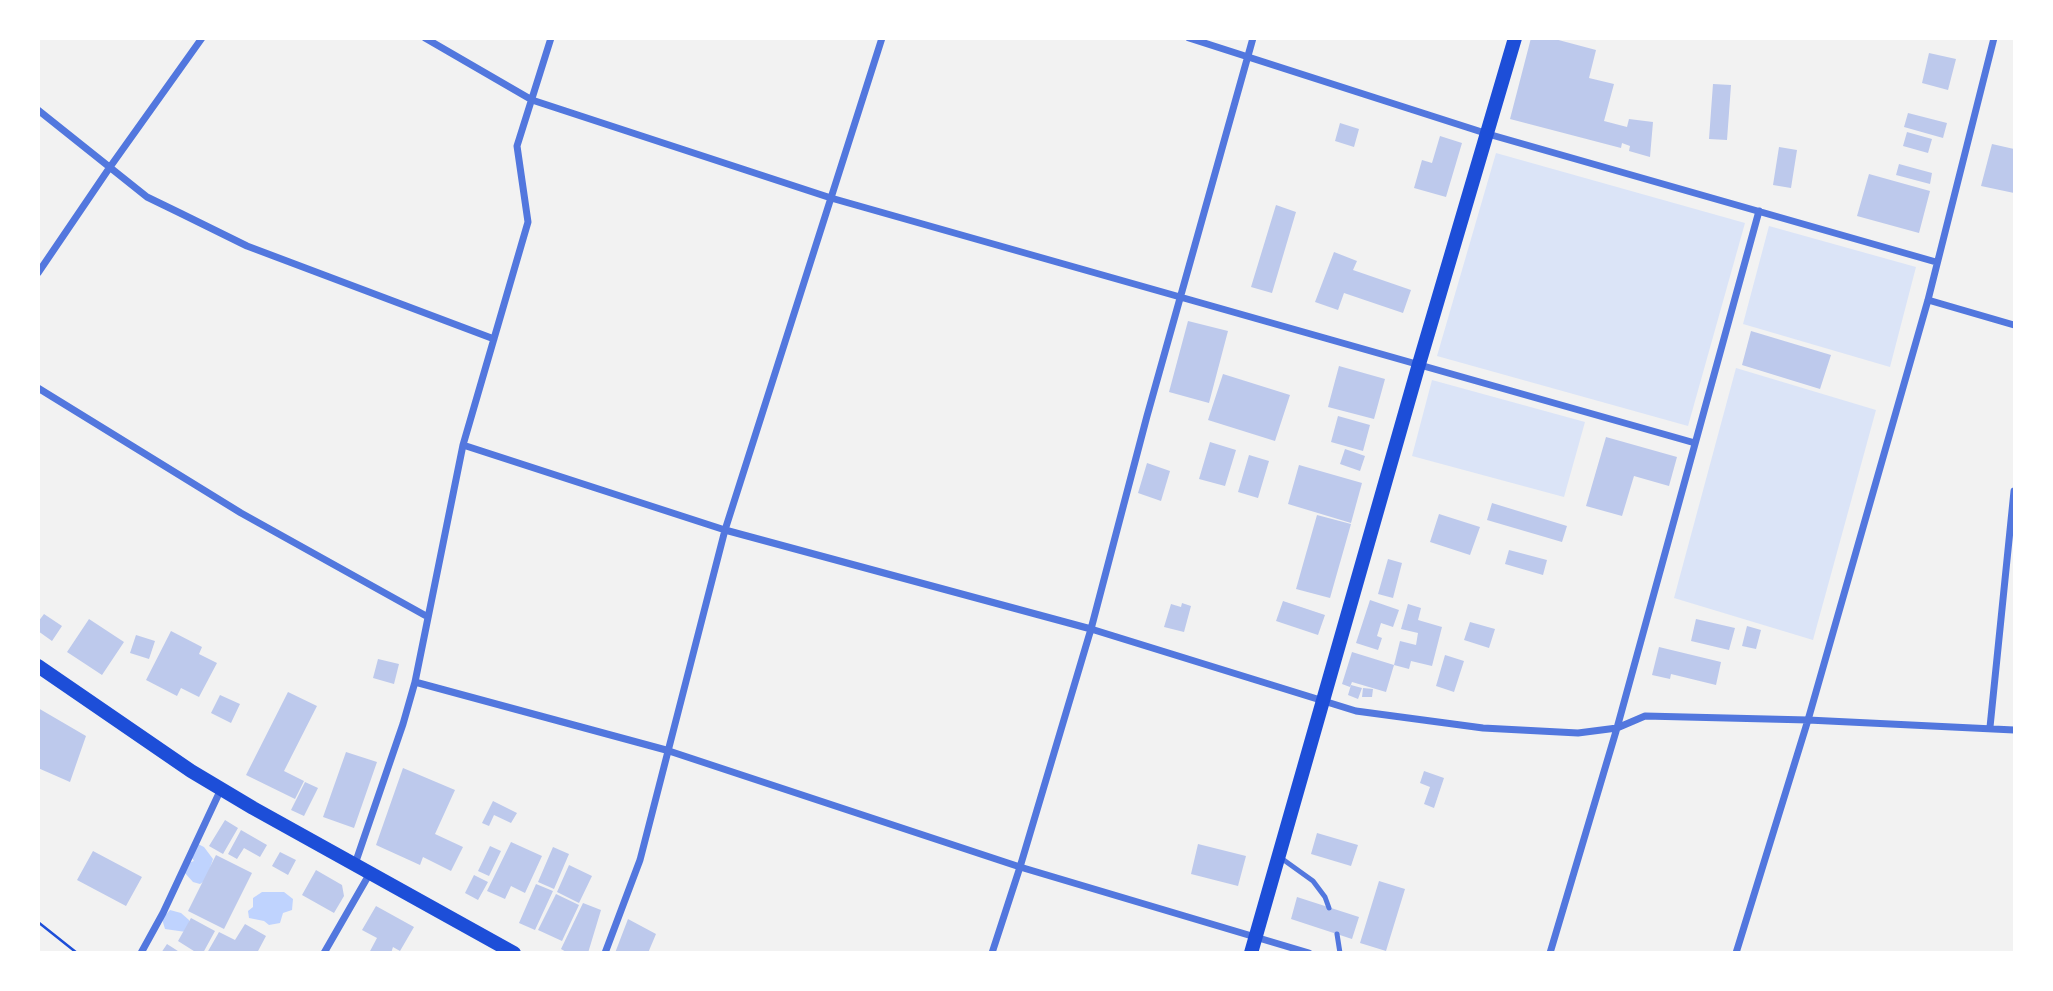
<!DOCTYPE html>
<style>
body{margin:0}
#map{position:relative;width:2053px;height:991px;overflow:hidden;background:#f2f2f2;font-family:"PT Sans",sans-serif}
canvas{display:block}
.frame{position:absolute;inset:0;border:40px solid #fff;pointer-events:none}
</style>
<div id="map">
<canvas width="2053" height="991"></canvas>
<div class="frame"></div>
</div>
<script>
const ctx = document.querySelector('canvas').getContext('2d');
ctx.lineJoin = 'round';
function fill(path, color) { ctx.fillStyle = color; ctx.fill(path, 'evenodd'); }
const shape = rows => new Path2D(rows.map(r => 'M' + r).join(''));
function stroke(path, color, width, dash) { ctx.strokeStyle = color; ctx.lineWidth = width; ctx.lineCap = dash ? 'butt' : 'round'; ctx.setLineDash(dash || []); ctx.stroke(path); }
fill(shape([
 [1496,153,1745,223,1688,426,1437,356],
 [1769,226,1916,267,1890,367,1743,324],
 [1736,368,1876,410,1813,640,1674,598],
 [1432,380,1585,422,1564,497,1412,456]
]), '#dbe4f7');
fill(shape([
 [198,844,204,847,213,859,206,880,200,884,193,882,184,872,188,863,194,861,192,858],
 [262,892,284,892,293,899,292,910,283,913,280,923,269,925,264,921,249,918,248,911,253,907,253,898],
 [170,910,181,913,189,920,190,923,186,932,165,929,162,919]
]), '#bfd3fe');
fill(shape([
 [1531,38,1551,38,1596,50,1589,78,1614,84,1604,121,1627,127,1629,119,1653,122,1650,157,1629,151,1630,146,1622,143,1621,148,1510,119],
 [1929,53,1956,59,1948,90,1922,83],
 [1713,84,1731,85,1727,140,1709,139],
 [1908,113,1947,123,1943,138,1904,127],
 [1340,123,1359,129,1354,147,1335,141],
 [1907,132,1932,139,1928,153,1903,146],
 [1440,136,1462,143,1446,197,1414,188,1422,160,1432,163],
 [1992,144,2014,149,2014,193,1981,186],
 [1779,147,1797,150,1791,188,1773,185],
 [1899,164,1932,173,1930,184,1896,175],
 [1869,174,1930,191,1919,233,1857,216],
 [1276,205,1296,212,1272,293,1251,287],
 [1334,252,1357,261,1353,270,1411,290,1403,313,1344,293,1338,310,1315,302],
 [1188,321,1228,331,1209,403,1169,392],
 [1751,331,1831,355,1820,389,1742,365],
 [1339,366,1385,379,1374,419,1328,407],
 [1223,374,1290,395,1275,441,1208,420],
 [1338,416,1370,425,1363,451,1331,442],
 [1606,437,1677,457,1669,486,1634,476,1622,516,1586,506],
 [1210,442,1236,450,1225,486,1199,479],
 [1345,449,1365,456,1360,471,1340,464],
 [1249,455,1269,461,1258,498,1238,492],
 [1147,463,1170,471,1161,501,1138,493],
 [1299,465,1362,483,1351,523,1288,504],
 [1492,503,1567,526,1562,542,1487,520],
 [1439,514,1480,527,1470,555,1430,542],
 [1317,515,1351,524,1330,598,1296,589],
 [1509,550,1547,560,1543,575,1505,564],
 [1388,559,1402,563,1393,598,1378,594],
 [1370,600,1399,610,1393,627,1381,623,1377,636,1382,638,1378,650,1356,643],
 [1283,601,1325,615,1318,635,1276,621],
 [1182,603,1191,606,1184,632,1164,627,1171,604,1181,607],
 [1408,604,1421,608,1418,620,1442,627,1432,666,1411,661,1409,669,1394,665,1400,641,1416,645,1418,633,1401,629],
 [44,614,62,626,52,641,38,631,38,622],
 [89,619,124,642,102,675,67,652],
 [1696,619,1735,628,1729,650,1691,641],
 [1470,622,1495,629,1489,648,1464,640],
 [1747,626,1761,630,1756,649,1742,646],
 [171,631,202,647,199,654,217,663,199,697,181,688,177,696,146,680],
 [136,635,155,641,149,659,130,653],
 [1659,647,1721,662,1716,685,1671,674,1670,679,1652,675],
 [1352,652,1394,665,1386,692,1352,682,1350,687,1342,684],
 [1445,655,1464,661,1454,692,1436,686],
 [378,659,399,664,394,684,373,678],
 [1351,685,1362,688,1358,699,1348,695],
 [1363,688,1373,689,1372,697,1362,697],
 [288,692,317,706,284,771,304,781,295,799,246,775],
 [220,695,240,704,231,723,211,713],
 [38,708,86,736,70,782,38,768],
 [346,752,377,762,354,828,323,817],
 [403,768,455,790,435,834,463,847,451,871,423,857,420,865,376,845],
 [1424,771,1444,778,1434,808,1424,804,1430,787,1420,783],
 [305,782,318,788,304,816,291,810],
 [493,801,517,813,511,823,494,815,489,826,482,823],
 [225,820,238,828,223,854,209,846],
 [241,830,267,845,260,857,244,848,237,859,228,854],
 [1317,833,1358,845,1351,866,1311,854],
 [511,842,542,856,525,893,511,886,505,899,487,891],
 [1198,844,1246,856,1238,886,1191,874],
 [490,846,501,851,489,876,478,871],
 [553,847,569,854,554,889,538,882],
 [93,851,142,877,126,906,77,880],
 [280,852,296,860,288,875,272,866],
 [216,855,252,873,224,929,188,911],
 [569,865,592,876,579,903,557,892],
 [316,870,342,885,344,896,334,913,302,895],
 [474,875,488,882,478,900,465,893],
 [1379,881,1405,889,1386,951,1360,943],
 [536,884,553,891,535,930,519,923],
 [556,894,579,905,562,941,538,930],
 [1297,897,1359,917,1352,939,1291,919],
 [583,903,601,910,588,953,568,953,561,949],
 [376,906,414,927,400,951,393,947,391,953,369,953,377,938,362,930],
 [191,918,215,931,203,953,197,953,178,941],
 [628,919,656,934,648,953,615,953],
 [245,924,266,936,257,953,207,953,219,932,235,940],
 [167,944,181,953,161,953]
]), '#bdc9ec');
stroke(shape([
 [38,922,77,953]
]), '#1d4ed8', 2.5);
stroke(shape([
 [1281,858,1313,881,1325,897,1329,908],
 [1337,934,1340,953]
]), '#5277de', 5);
stroke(shape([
 [425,38,532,100,831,198,1695,443],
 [1189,38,1488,134,1936,262],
 [38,110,147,197,180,213,247,246,494,339],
 [38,273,110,167,202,38],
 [1928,300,2014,325],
 [38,388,241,513,428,617],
 [463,445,725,530,1091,629,1356,711,1483,728,1578,733,1617,728,1645,716,1808,720,2014,730],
 [415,682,666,750,1020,867,1309,953],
 [1990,727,2014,491],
 [355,864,403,724,415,682,463,445,528,222,517,146,551,38],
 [141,953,163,913,221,789],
 [324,953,370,873],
 [605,953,640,860,725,530,882,38],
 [992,953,1020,867,1091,629,1147,416,1253,38],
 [1550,953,1617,728,1759,211],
 [1736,953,1808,720,1928,300,1994,38]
]), '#5277de', 7);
stroke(shape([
 [38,666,191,771,253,808,514,953],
 [1251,953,1419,364,1515,38]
]), '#1d4ed8', 14);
</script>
